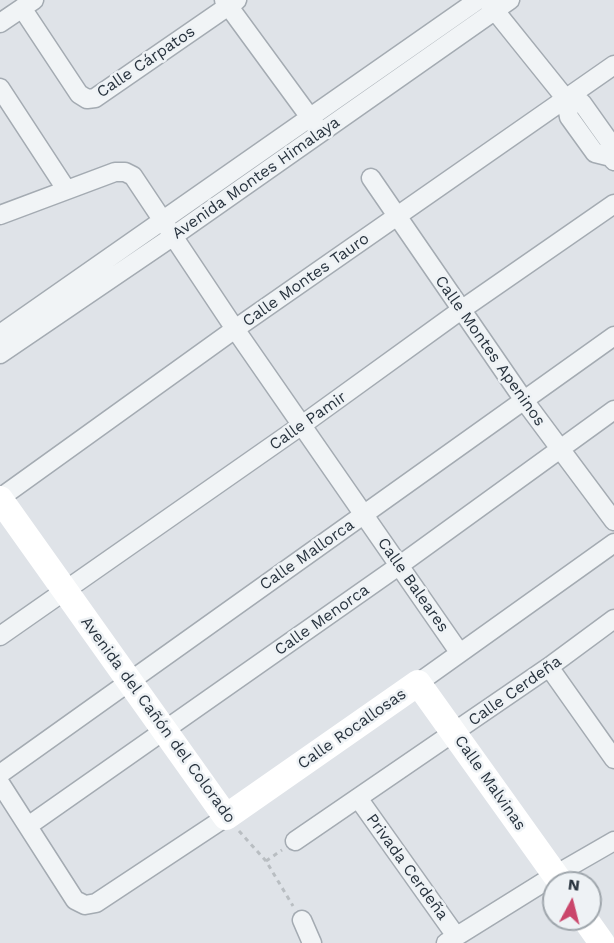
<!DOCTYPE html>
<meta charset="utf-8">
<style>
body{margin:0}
#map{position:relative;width:614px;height:943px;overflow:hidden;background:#dfe3e8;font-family:"Work Sans",sans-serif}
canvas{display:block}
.north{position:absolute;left:542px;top:871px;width:60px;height:60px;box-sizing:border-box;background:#eef2f5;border:2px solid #9fa6ac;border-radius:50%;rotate:7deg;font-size:16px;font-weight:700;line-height:24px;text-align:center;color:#28333e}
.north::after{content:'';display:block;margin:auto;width:21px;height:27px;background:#ca466b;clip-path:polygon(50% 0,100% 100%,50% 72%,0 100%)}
</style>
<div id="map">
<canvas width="614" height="943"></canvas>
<div class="north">N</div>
</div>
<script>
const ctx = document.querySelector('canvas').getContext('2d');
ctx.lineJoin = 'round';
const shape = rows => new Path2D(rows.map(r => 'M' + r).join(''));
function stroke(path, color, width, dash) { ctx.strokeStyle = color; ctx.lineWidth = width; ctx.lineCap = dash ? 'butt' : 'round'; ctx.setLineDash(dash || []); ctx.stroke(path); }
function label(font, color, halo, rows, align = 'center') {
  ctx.font = font + ' "Work Sans",sans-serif'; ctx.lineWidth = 5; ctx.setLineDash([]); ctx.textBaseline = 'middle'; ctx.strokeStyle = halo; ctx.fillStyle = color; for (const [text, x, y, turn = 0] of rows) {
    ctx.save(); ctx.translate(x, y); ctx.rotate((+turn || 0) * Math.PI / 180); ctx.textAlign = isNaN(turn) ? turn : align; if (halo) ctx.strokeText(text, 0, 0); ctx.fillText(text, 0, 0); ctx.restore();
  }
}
const minor = shape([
 [224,0,317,127],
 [488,2,566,99,569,117,595,153,611,157,614,161],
 [22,8,79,94,87,99,95,98,237,0],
 [0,23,34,0],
 [0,88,66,189],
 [566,99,582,103,609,141,611,157],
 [371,178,523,399,614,521],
 [0,215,115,172,125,172,133,176,235,329,459,652],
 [0,334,478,0],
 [0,354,172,237,510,0],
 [0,498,235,329,614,65],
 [0,636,302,425,461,310,614,204],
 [549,667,614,759],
 [418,683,614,543],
 [0,774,614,336],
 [0,783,75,900,85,905,96,903,226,817],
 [358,798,456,936],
 [28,826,400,565,614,410],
 [295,841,549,667,614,619],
 [302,920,312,943],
 [446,943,555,875,614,841]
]);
stroke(minor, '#a4abb2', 21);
stroke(shape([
 [239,831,266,861,293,906],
 [266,861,282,850]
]), '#b9bec2', 3, [4.5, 4.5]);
stroke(minor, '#f1f4f6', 18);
stroke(shape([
 [0,499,226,817,418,683,561,883],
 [585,919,602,943]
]), '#fff', 26);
label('16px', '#28333e', '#eef2f5', [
 ["Calle Cárpatos",146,62,-34],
 ["Avenida Montes Himalaya",256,178,-35],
 ["Calle Montes Tauro",306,280,-35],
 ["Calle Montes Apeninos",490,351,55],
 ["Calle Pamir",308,421,-35],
 ["Calle Mallorca",307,555,-35],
 ["Calle Baleares",413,585,55],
 ["Calle Menorca",322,620,-35],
 ["Calle Cerdeña",515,691,-35],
 ["Avenida del Cañón del Colorado",158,720,54],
 ["Calle Rocallosas",352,729,-35],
 ["Calle Malvinas",490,783,55],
 ["Privada Cerdeña",407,867,54]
]);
</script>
